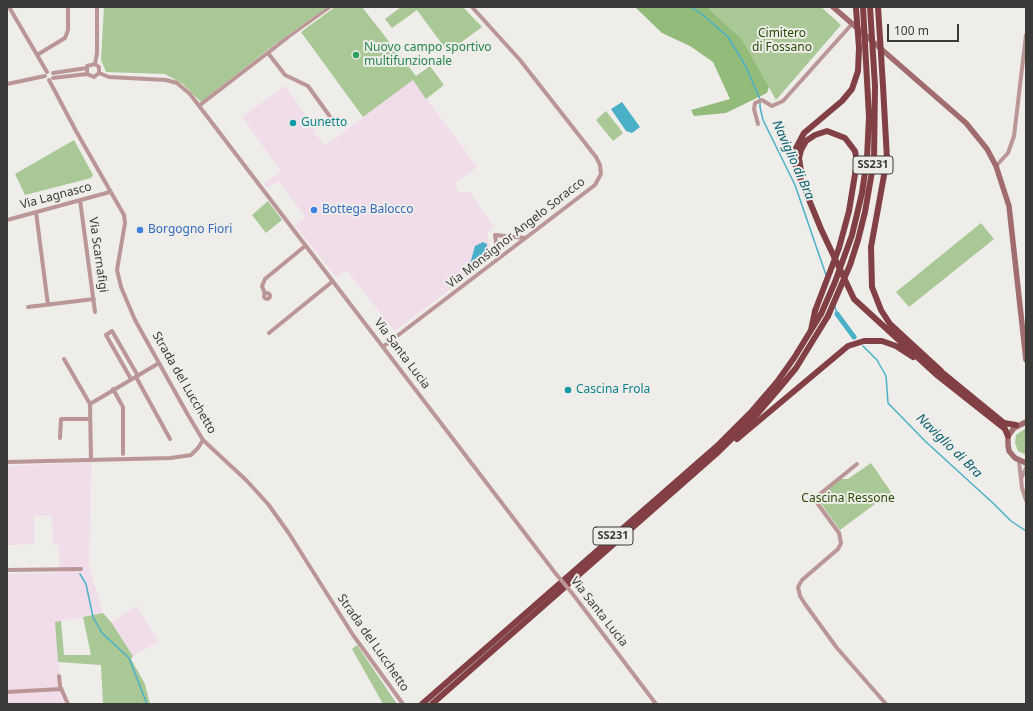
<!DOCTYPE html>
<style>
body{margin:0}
#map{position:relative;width:1033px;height:711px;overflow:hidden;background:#eeede9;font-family:"Noto Sans",sans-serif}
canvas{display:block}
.frame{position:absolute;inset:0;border:8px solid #3a3a38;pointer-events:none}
.scale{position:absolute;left:887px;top:24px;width:72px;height:18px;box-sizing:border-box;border:2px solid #3a3a38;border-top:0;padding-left:5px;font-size:12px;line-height:14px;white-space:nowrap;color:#3a3a38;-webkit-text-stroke:3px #eeede9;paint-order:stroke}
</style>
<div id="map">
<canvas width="1033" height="711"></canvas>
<div class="frame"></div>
<div class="scale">100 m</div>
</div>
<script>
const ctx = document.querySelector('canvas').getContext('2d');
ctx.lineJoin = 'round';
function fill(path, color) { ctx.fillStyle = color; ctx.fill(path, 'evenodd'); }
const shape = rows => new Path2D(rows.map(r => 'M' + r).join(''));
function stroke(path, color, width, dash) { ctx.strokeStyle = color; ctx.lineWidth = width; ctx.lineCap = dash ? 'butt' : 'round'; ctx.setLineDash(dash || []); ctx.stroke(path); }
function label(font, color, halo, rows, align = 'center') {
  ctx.font = font + ' "Noto Sans",sans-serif'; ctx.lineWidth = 4; ctx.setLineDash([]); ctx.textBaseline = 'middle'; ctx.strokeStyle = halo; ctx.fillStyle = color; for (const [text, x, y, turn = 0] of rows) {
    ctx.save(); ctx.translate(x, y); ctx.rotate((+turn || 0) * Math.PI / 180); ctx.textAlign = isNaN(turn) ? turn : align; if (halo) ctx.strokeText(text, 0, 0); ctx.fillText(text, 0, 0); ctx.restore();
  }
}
fill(shape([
 [413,80,477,167,454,184,459,193,470,192,494,227,487,232,491,258,395,331,346,270,336,277,295,225,306,217,278,181,268,188,264,184,281,171,242,117,285,86,315,129,313,131,325,146],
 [91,462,89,568,103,613,55,622,60,683,70,704,9,704,7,700,7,574,59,573,59,545,55,545,53,542,52,515,34,516,34,544,7,545,7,466],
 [137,606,158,641,133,656,111,622]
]), '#f1dcea');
fill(shape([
 [104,7,328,7,274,45,201,102,183,84,165,74,106,72,101,60],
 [335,7,362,7,416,76,430,66,444,85,426,99,413,80,363,117,301,32],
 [401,7,463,7,482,27,448,52,417,10,392,28,385,19],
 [707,7,821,7,841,25,776,100,742,39],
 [606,111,623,133,613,141,596,120],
 [74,140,93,175,91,178,25,195,15,174],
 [268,201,282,220,266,233,252,215],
 [981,223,994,239,909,307,896,292],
 [1026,428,1026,455,1018,451,1015,443,1016,435],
 [871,463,891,492,840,530,817,498,841,479,848,479],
 [103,613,111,622,133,656,131,659,145,684,150,704,103,704,101,665,58,662,55,622,61,621,64,655,91,655,83,617],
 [357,645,397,704,383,704,352,649]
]), '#a9c896');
fill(shape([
 [635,7,707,7,742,39,769,87,767,93,726,113,694,116,691,110,730,99,713,62,690,46,662,33]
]), '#93bb7a');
fill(shape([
 [622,102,640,127,632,133,626,131,611,109],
 [483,242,487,244,486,257,471,267,470,264,475,246]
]), '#4ab0c8');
stroke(shape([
 [691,7,703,15,728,37,745,65,760,99,760,107,763,120,795,185,826,275],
 [835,307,837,314],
 [863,346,877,360,886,376,888,403,925,441,994,504,1011,521,1026,531],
 [80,574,86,584,93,617,102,633,129,658,147,704]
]), '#4ab0c8', 1.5);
stroke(shape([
 [837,314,854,337]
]), '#4ab0c8', 5);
stroke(shape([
 [287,38,330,7]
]), '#bb9697', 3);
stroke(shape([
 [9,7,47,72],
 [268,53,285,75,308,86,331,118],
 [37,55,65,38,68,30,68,7],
 [95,64,97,53,97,7],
 [95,64,87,66,87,74,94,77,99,73],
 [95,64,99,67,99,73],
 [53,73,87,68],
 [99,73,109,77,166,80,177,83,190,94,556,574],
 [53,78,87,74],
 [49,80,76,131,124,215,125,223,117,270,121,287,135,320,188,415,203,440,246,480,268,504,288,532,353,635,403,704],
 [7,84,45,76],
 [200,105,287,38],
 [758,124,754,109,755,103,762,100,772,106,783,101,852,24],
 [996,166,1008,153,1014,136,1026,35],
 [80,200,95,312],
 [36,212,48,305],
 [7,220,110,192],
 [498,258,495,235,525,238],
 '264 296a3 3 0 1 1 6 0a3 3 0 1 1-6 0Z',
 [265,294,262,286,265,279,305,246],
 [28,307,94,299],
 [269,333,333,281],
 [384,346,595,185,601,174,600,165,596,157,520,60,472,7],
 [64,359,90,404,159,363],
 [136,377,170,439],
 [131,379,106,335,112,331,138,376],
 [113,389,123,407,123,454],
 [90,404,91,460],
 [60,438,61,419,90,419],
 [1019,461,1021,479,1026,468],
 [7,462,171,458,191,455,198,448,203,440],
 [857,464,815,498,815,500,839,533,841,543,838,549,802,580,798,587,800,596,805,604,837,648,886,704],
 [1021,479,1022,488,1026,500],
 [7,570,81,569],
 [572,593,656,704],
 [59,676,60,686,68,704],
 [7,692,61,689]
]), '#bb9697', 4);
stroke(shape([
 [833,7,966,123,987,149,996,166,1009,206,1026,360],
 [1026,422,1014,428,1008,436,1008,445,1009,451,1015,458,1026,463]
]), '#a06c6e', 5.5);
stroke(shape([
 [859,48,858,71,852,89,842,101,804,133,794,152,796,168,821,229,854,299,938,376,1005,429,1008,436],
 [883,86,887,159,871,247,872,287,881,310,890,324,941,371],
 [801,171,799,158,801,150,806,141,815,135,827,131,845,138,855,151,857,162,849,211],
 [811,330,815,311],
 [938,369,1004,423,1016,425],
 [737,439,848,346,864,341,882,341,896,346,913,357],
 [422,704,717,446,752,411,777,382,794,358,821,314],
 [432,704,716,454,758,413,782,385,796,368,828,316]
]), '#824044', 6);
stroke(shape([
 [556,574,572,593]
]), '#bb9697', 4);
stroke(shape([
 [878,7,883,86],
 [856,8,859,48],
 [815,311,839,248,849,211],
 [821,314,835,282,852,235,862,193,867,158,869,117,863,7],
 [828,316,850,265,858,240,865,212,874,160,875,86,870,7]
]), '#824044', 6);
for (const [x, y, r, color] of [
 [356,55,4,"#2e9e5b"],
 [293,123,4,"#0f9aa8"],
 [314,210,4,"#3f7fe0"],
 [140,230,4,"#3f7fe0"],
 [568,390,4,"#0f9aa8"]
]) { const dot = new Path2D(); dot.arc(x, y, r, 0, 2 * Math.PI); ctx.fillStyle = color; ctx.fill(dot); stroke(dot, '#eeede9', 1.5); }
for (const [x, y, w] of [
 [873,165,40],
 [613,536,40]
]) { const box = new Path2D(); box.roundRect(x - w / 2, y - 9, w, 18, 3); ctx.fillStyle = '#eeede9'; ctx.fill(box); stroke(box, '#3a3a38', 1); }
label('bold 11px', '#3a3a38', null, [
 ["SS231",873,165],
 ["SS231",613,536]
]);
label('12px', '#294c05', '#eeede9', [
 ["Cimitero",782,34],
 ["di Fossano",782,48],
 ["Cascina Ressone",848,499]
]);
label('12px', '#27864d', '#eeede9', [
 ["Nuovo campo sportivo",364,48],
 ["multifunzionale",364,62]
], 'left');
label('12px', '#0d838f', '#eeede9', [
 ["Gunetto",301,123],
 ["Cascina Frola",576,390]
], 'left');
label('12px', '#3a3a38', '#eeede9', [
 ["Via Lagnasco",56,196,-15],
 ["Via Monsignor Angelo Soracco",516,233,-38],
 ["Via Scarnafigi",98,255,82],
 ["Via Santa Lucia",402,354,53],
 ["Strada del Lucchetto",184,383,60],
 ["Via Santa Lucia",599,612,52],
 ["Strada del Lucchetto",373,643,55]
]);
label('12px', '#366cbe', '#eeede9', [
 ["Bottega Balocco",322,210],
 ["Borgogno Fiori",148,230]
], 'left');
label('italic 13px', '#0b6172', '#eeede9', [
 ["Naviglio di Bra",793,160,66],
 ["Naviglio di Bra",949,446,44]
]);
</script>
